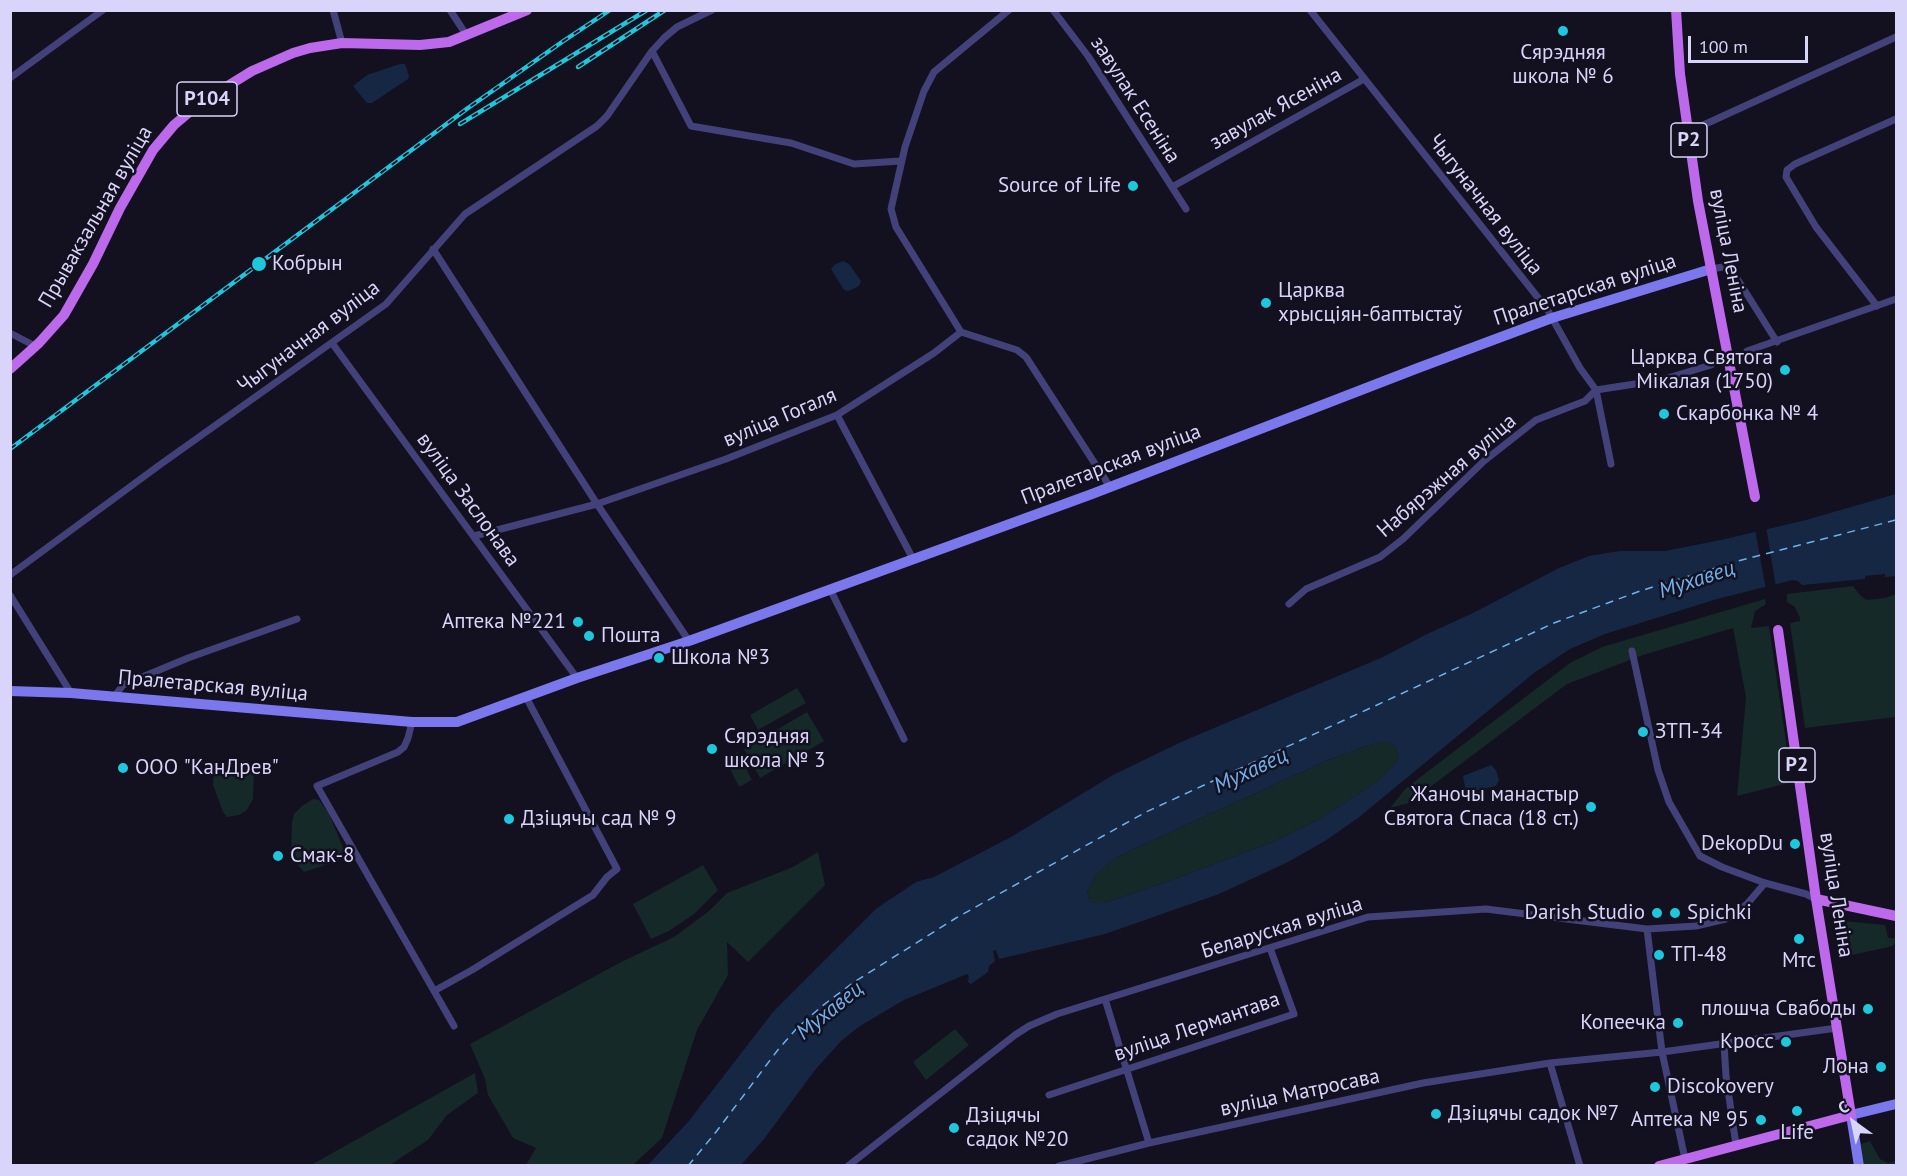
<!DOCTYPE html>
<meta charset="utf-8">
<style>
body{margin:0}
#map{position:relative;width:1907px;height:1176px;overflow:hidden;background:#131020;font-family:"PT Sans",sans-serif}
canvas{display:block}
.frame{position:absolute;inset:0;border:12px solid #d9d4f9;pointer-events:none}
.north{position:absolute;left:1823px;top:1092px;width:60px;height:60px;-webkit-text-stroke:4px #131020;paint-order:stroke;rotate:327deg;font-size:16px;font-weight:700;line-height:24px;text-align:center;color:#d9d4f9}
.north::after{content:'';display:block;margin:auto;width:21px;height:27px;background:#d9d4f9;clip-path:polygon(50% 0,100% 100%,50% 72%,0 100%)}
.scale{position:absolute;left:1688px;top:36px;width:120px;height:27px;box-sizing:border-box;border:3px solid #d9d4f9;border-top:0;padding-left:8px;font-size:18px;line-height:21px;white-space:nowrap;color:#d9d4f9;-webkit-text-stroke:4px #131020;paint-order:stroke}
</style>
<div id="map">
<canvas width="1907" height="1176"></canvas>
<div class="frame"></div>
<div class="north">С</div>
<div class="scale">100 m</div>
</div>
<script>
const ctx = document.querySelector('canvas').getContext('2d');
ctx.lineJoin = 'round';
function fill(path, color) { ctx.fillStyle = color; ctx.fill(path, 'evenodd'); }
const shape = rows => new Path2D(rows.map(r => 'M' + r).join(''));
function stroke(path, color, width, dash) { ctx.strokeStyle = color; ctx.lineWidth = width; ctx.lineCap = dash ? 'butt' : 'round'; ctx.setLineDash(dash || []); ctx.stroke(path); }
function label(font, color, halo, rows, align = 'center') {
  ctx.font = font + ' "PT Sans",sans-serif'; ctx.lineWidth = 5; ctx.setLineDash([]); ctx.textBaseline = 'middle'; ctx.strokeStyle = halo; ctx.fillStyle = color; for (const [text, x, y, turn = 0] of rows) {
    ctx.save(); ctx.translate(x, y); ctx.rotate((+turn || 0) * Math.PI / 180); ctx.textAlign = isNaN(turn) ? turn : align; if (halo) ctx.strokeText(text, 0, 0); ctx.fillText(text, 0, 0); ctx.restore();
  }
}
fill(shape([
 [1853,586,1859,594,1866,600,1885,598,1896,594,1896,717,1805,728,1790,623,1800,621,1800,618,1795,607,1787,602,1787,594],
 [1765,599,1766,604,1755,611,1751,628,1769,626,1792,782,1737,796,1746,697,1733,628,1643,655,1567,684,1409,803,1390,808,1406,788,1570,663,1602,647],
 [797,688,806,703,758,730,750,715],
 [807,712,824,741,760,778,744,749],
 [1382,742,1389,742,1397,748,1398,758,1397,762,1377,782,1322,818,1275,841,1175,879,1105,903,1094,903,1090,901,1087,891,1096,875,1113,860,1127,852,1328,760,1369,745],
 [738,752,752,780,739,787,725,759],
 [245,760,251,763,254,772,253,799,247,810,239,815,227,817,223,812,213,785,214,769,221,763],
 [313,799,319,800,329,814,344,850,338,861,304,872,297,864,291,852,292,823,294,814,302,806],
 [818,852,825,885,748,962,727,942,728,975,697,1030,662,1138,633,1165,526,1165,536,1148,513,1138,488,1095,485,1079,470,1044,621,962,674,937,709,911,727,893,793,867],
 [703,865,718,890,694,914,669,931,651,939,633,904],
 [1834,920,1885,925,1888,938,1894,938,1896,941,1893,946,1843,957],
 [955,1029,969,1045,926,1080,913,1062],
 [475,1073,478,1093,447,1115,428,1140,390,1165,311,1165],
 [1870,1141,1880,1159,1888,1163,1896,1161,1896,1165,1864,1165,1861,1144]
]), '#142928');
fill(shape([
 [400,64,405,64,409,76,408,79,372,103,367,103,353,86,367,75],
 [843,261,849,264,861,281,859,286,849,291,844,290,831,269,834,265],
 [1896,494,1896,576,1885,577,1885,574,1865,576,1865,579,1802,585,1798,581,1793,580,1717,599,1605,634,1570,649,1534,673,1358,818,1325,841,1288,862,1219,894,1105,934,999,959,996,950,993,951,995,961,989,966,988,972,971,984,968,982,969,976,967,974,904,1000,860,1026,841,1041,815,1070,764,1139,741,1165,647,1166,688,1122,773,1012,877,908,916,882,934,877,1011,837,1113,775,1181,742,1383,657,1425,635,1473,613,1559,568,1589,556,1619,551,1665,551,1721,540,1806,520],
 [1382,742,1389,742,1397,748,1398,758,1397,762,1377,782,1322,818,1275,841,1175,879,1105,903,1094,903,1090,901,1087,891,1096,875,1113,860,1127,852,1328,760,1369,745],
 [1491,765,1496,770,1499,780,1496,786,1469,792,1465,787,1463,776]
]), '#162744');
fill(shape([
 [1766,527,1776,587,1766,590,1755,529]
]), '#131020');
stroke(shape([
 [688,1166,716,1132,777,1051,797,1028,822,1006,854,982,956,918,1146,812,1554,623,1640,591,1738,561,1896,520]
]), '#6fb1ec', 1.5, [8, 6]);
stroke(shape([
 [333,10,342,43],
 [450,10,467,36],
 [1009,10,934,72,924,91,905,147,891,209,896,227,961,332,1017,350,1026,357,1110,487],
 [1053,10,1088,56,1186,209],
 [1310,10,1547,309,1580,368,1596,390,1611,464],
 [652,51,691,126,791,143,854,164,901,161],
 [10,78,103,10],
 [1688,132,1896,37],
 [1172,187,1364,79],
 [433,249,597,504,689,641],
 [1711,269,1723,267,1733,272,1777,342],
 [1877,306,1816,227,1786,177,1787,170,1795,164,1896,119],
 [10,333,35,346],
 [332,343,577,678],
 [1747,351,1896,299],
 [1596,390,1661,380,1711,365],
 [837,415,913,559],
 [474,536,597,504,726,459,837,415,934,353,961,332],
 [10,575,161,464,386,304,465,214,597,126,607,116,652,51,664,38,677,27,712,10],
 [830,589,904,739],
 [10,595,71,693],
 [1289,604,1306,589,1380,557,1403,539,1484,461,1536,420,1585,401,1596,390],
 [1632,651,1658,770,1669,802,1700,856,1722,867,1765,883,1806,894,1816,899],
 [114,697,123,685,188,658,297,619],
 [412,722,408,738,404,747,398,752,317,786,454,1026],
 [1647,929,1662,1052,1685,1159],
 [434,991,472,970,593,895,607,877,617,869,526,697],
 [1105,999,1149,1143],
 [1724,1044,1726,1076,1736,1145],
 [1550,1063,1580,1166],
 [1049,1095,1294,1014,1270,948],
 [848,1166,1015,1035,1029,1026,1057,1014,1368,917,1486,909,1647,929,1696,926,1726,919,1747,904,1765,883],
 [1059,1166,1149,1143,1423,1083,1550,1063,1662,1052,1837,1028]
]), '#434179', 7);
stroke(shape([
 [10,691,71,693,412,722,457,722,577,678,689,641,1092,494,1418,368,1552,318,1711,269],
 [1859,1166,1851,1115,1896,1104]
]), '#7b77ed', 10);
stroke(shape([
 [1676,10,1680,74,1698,201,1755,497],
 [10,369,39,343,64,315,93,264,120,208,153,150,174,125,200,103,252,71,293,53,310,48,342,43,420,45,449,42,527,10],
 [1816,899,1896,916],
 [1659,1166,1851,1115,1816,899,1778,630]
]), '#bc69eb', 10);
const rail = shape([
 [578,67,665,10],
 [460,124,647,10],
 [10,449,468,108,562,42,610,10]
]);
stroke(rail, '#1dc7dc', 4.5);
stroke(rail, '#131020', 2, [7]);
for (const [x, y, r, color] of [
 [1563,31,6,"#1dc7dc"],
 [1133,186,6,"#1dc7dc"],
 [259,264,8,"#1dc7dc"],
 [1266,303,6,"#1dc7dc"],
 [1785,370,6,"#1dc7dc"],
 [1664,414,6,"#1dc7dc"],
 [578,622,6,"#1dc7dc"],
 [589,636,6,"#1dc7dc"],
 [659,658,6,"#1dc7dc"],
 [1643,732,6,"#1dc7dc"],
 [712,749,6,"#1dc7dc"],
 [123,768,6,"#1dc7dc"],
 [1591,807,6,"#1dc7dc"],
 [509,819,6,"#1dc7dc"],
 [1795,844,6,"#1dc7dc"],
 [278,856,6,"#1dc7dc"],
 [1657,913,6,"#1dc7dc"],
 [1675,913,6,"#1dc7dc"],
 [1799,939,6,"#1dc7dc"],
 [1659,955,6,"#1dc7dc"],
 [1868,1009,6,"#1dc7dc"],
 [1678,1023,6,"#1dc7dc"],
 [1786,1042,6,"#1dc7dc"],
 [1881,1067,6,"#1dc7dc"],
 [1655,1087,6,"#1dc7dc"],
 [1797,1111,6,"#1dc7dc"],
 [1436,1114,6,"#1dc7dc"],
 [1761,1120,6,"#1dc7dc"],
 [954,1128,6,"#1dc7dc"]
]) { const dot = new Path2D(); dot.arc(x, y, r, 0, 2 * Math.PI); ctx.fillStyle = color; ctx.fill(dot); stroke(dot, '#131020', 2); }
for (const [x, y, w] of [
 [207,99,60],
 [1689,140,36],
 [1797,765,36]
]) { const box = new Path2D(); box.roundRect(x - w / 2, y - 17, w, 34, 4.5); ctx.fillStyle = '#131020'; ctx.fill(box); stroke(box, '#d9d4f9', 1.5); }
label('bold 20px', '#d9d4f9', null, [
 ["Р104",207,99],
 ["Р2",1689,140],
 ["Р2",1797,765]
]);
label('21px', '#d9d4f9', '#131020', [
 ["Сярэдняя",1563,53,"center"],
 ["школа № 6",1563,77,"center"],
 ["Source of Life",1121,186,"right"],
 ["Кобрын",272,264],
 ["Царква",1278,291],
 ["хрысціян-баптыстаў",1278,315],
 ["Царква Святога",1773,358,"right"],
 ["Мікалая (1750)",1773,382,"right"],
 ["Скарбонка № 4",1676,414],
 ["Аптека №221",566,622,"right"],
 ["Пошта",601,636],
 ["Школа №3",671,658],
 ["ЗТП-34",1655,732],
 ["Сярэдняя",724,737],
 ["школа № 3",724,761],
 ["ООО \"КанДрев\"",135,768],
 ["Жаночы манастыр",1579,795,"right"],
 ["Святога Спаса (18 ст.)",1579,819,"right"],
 ["Дзіцячы сад № 9",521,819],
 ["DekopDu",1783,844,"right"],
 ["Смак-8",290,856],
 ["Darish Studio",1645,913,"right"],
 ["Spichki",1687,913],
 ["ТП-48",1671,955],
 ["Мтс",1799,961,"center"],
 ["плошча Свабоды",1856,1009,"right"],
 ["Копеечка",1666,1023,"right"],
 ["Кросс",1774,1042,"right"],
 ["Лона",1869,1067,"right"],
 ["Discokovery",1667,1087],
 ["Дзіцячы садок №7",1448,1114],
 ["Дзіцячы",966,1116],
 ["садок №20",966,1140],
 ["Аптека № 95",1749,1120,"right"],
 ["Life",1797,1133,"center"]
], 'left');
label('21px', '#d9d4f9', '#131020', [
 ["завулак Есеніна",1135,100,57],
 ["завулак Ясеніна",1276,109,-29],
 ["Чыгуначная вуліца",1485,205,52],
 ["Прывакзальная вуліца",96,217,-60],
 ["вуліца Леніна",1728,251,79],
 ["Пралетарская вуліца",1585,290,-18],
 ["Чыгуначная вуліца",309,337,-37],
 ["вуліца Гогаля",780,418,-23],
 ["Пралетарская вуліца",1111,465,-21],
 ["Набярэжная вуліца",1447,476,-41],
 ["вуліца Заслонава",468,500,54],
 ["Пралетарская вуліца",213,686,5],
 ["вуліца Леніна",1836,895,81],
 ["Беларуская вуліца",1282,928,-17],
 ["вуліца Лермантава",1197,1027,-19],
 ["вуліца Матросава",1300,1093,-12]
]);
label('italic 22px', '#6fb1ec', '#131020', [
 ["Мухавец",1697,580,-18],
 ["Мухавец",1251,771,-25],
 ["Мухавец",830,1011,-39]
]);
</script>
